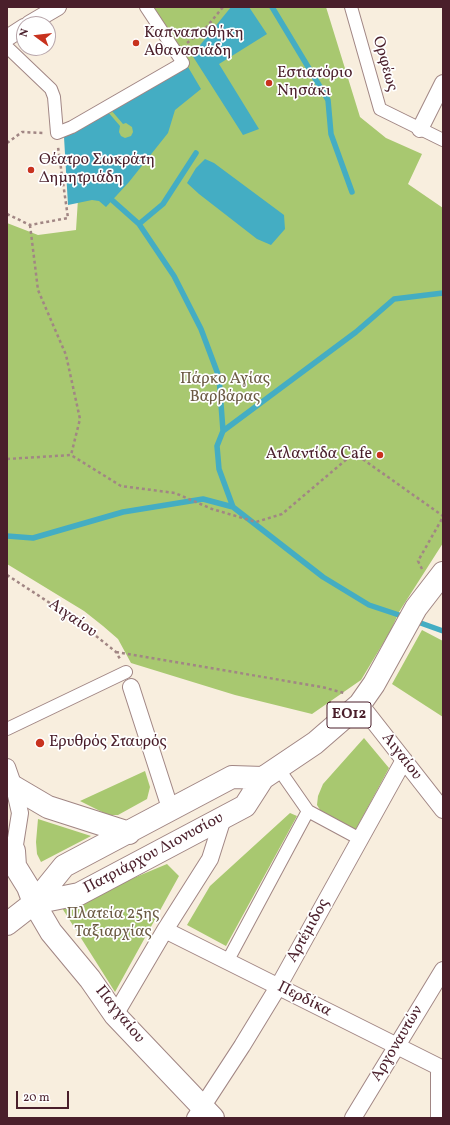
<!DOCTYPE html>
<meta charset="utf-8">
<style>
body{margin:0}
#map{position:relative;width:450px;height:1125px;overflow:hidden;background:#f8eede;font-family:Vollkorn,serif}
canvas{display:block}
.frame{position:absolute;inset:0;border:8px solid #4a1f2b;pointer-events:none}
.north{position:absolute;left:16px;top:16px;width:40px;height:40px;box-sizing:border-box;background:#fff;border:1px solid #b7a5aa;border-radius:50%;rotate:285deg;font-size:11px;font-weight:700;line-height:16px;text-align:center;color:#4a1f2b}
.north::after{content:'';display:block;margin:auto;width:14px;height:18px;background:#c8321e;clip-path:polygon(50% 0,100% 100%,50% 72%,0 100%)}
.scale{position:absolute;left:16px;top:1091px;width:53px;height:18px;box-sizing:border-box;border:2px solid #4a1f2b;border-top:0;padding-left:5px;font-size:12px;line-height:14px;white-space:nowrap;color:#4a1f2b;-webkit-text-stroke:3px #fff;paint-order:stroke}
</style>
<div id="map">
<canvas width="450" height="1125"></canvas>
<div class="frame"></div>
<div class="north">N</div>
<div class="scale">20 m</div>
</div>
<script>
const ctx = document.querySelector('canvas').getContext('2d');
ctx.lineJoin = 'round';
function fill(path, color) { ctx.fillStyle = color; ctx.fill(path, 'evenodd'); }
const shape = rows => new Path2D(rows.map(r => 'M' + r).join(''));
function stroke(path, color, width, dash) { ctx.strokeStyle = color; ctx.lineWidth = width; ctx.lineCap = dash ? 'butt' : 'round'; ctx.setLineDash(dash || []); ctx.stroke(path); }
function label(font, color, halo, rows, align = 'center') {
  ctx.font = font + ' Vollkorn,serif'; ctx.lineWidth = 3.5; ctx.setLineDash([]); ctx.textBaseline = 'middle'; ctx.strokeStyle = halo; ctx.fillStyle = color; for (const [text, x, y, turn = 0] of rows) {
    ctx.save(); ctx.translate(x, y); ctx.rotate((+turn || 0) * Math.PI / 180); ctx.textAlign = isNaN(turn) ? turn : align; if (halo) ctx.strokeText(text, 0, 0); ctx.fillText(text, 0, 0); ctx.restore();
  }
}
fill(shape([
 [150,7,326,7,360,117,386,138,422,154,408,184,443,208,443,543,399,612,391,630,361,680,312,714,235,695,131,663,118,639,103,626,84,611,7,564,7,223,38,235,76,230,78,199,72,127,183,63],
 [422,630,443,641,443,717,392,684],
 [364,738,389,768,355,831,322,813,317,805,318,796,323,784],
 [145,771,150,787,147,799,118,815,108,815,80,801],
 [290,813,297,816,226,946,187,925,210,886],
 [38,819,91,836,41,862,37,854,36,842],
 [167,864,179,876,115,992,62,908]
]), '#a8c870');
fill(shape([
 [231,7,249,7,267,34,219,64,259,129,243,135,192,55],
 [188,67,201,89,175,110,168,133,129,182,106,207,99,201,92,200,68,205,64,137,87,122,108,112,120,126,119,132,121,136,125,138,131,136,133,132,132,127,126,123,123,124,111,110],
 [205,159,214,163,284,215,285,229,271,245,257,239,199,194,187,183,196,168]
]), '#44adc3');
stroke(shape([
 [272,7,328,100,331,134,352,192],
 [112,200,139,224,174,276,201,329,219,377,223,431],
 [139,224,163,204,196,153],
 [233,507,219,469,217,446,223,431,356,332,394,299,443,293],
 [7,536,33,538,123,512,203,499,233,507,323,577,369,605,405,617],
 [415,621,443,631]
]), '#44adc3', 5.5);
const pedestrian = shape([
 [351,7,380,109,443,140],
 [7,47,51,89,54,97,57,133,72,127,183,63,146,7],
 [7,729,126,672],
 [308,811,360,839],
 [227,962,308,811,278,768]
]);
const minor = shape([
 [29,24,58,7],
 [7,38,24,27],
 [420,129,443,83],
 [131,687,171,811],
 [360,704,443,810],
 [7,767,14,787,20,813,14,851],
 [165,930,443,1069],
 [115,1015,165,930,210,859,223,818],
 [195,1118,242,1046,278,987,404,760],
 [353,1118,443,970],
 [439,1118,439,1067]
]);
const secondary = shape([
 [7,848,14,851,15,866,28,887,34,903,51,932,90,979,115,1015,213,1118]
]);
const primary = shape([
 [14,787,48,807,129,833],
 [34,903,79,894,245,806,263,778,315,743,360,704,374,684,416,608,443,573],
 [7,924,34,903,64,866,232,777,263,778]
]);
stroke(pedestrian, '#a18684', 14);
stroke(minor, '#a18684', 18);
stroke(secondary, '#a18684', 24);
stroke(primary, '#a18684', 24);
stroke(shape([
 [187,43,205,29,223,7],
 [7,143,22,132,43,133],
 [7,214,30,225,68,218,58,147],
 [30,225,38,290,66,355,80,419,71,455],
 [7,459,71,455,121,486,175,493,212,509,256,522,282,514,354,453,443,516],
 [422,569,418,561,443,517],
 [7,575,76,620,116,652,120,659],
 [116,652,322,687,344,693]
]), '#a18684', 2.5, [3, 3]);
stroke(pedestrian, '#fff', 12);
stroke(minor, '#fff', 16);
stroke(secondary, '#fff', 22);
stroke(primary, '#fff', 22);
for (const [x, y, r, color] of [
 [136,43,4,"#c8321e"],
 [269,83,4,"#c8321e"],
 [31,170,4,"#c8321e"],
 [380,455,4,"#c8321e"],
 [40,743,5,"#c8321e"]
]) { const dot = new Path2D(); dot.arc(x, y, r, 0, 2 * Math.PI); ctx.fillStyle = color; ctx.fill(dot); stroke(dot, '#fff', 1.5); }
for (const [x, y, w] of [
 [349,715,44]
]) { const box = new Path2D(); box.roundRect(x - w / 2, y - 13, w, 26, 3); ctx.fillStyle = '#fff'; ctx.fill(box); stroke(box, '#4a1f2b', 1); }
label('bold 15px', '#4a1f2b', null, [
 ["ΕΟ12",349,715]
]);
label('16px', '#4a1f2b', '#fff', [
 ["Καπναποθήκη",144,34],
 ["Αθανασιάδη",144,52],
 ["Εστιατόριο",277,74],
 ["Νησάκι",277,92],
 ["Θέατρο Σωκράτη",39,161],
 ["Δημητριάδη",39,179],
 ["Ατλαντίδα Cafe",372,455,"right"],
 ["Ερυθρός Σταυρός",49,743]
], 'left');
label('16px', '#4a1f2b', '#fff', [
 ["Ορφέως",384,64,74],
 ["Αιγαίου",72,619,35],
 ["Αιγαίου",401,757,52],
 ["Πατριάρχου Διονυσίου",154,854,-28],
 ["Αρτέμιδος",309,931,-61],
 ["Περδίκα",304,1000,27],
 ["Παγγαίου",119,1015,51],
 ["Αργοναυτών",398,1044,-59]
]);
label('16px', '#6b5a43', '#fff', [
 ["Πάρκο Αγίας",225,380],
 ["Βαρβάρας",225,398],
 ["Πλατεία 25ης",113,915],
 ["Ταξιαρχίας",113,933]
]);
</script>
